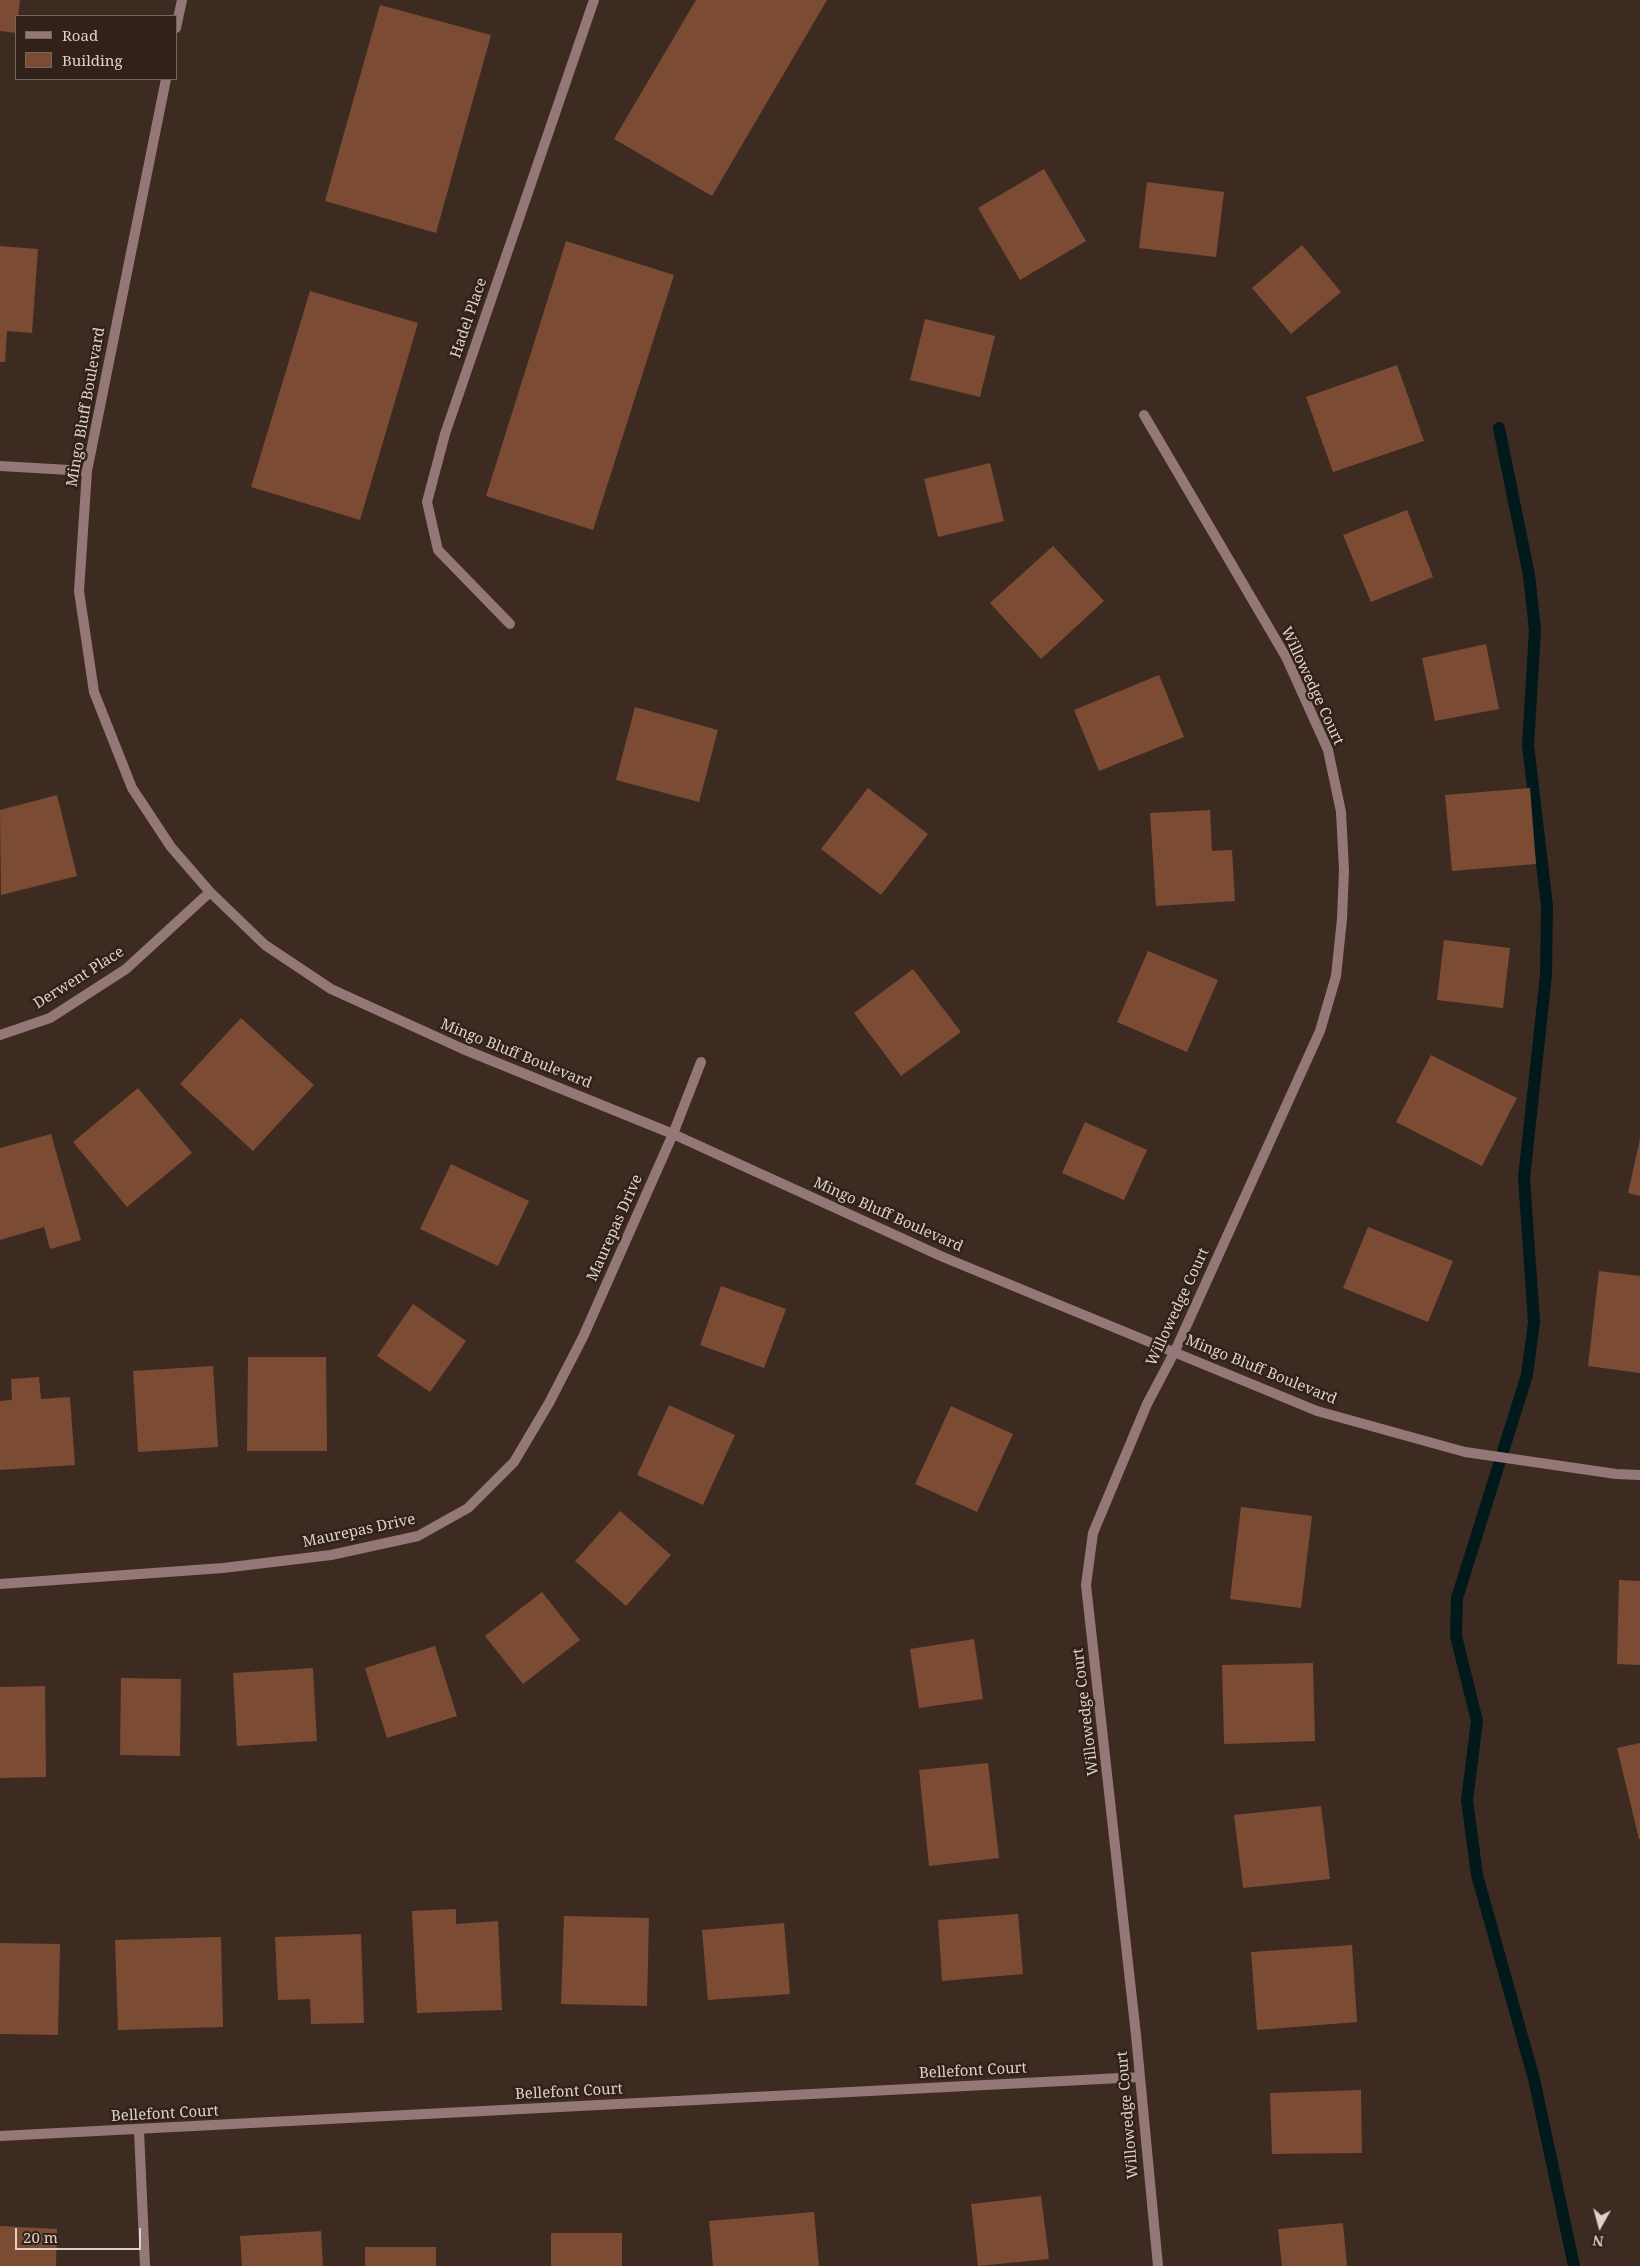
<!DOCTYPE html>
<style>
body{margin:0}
#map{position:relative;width:1640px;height:2266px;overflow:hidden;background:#3d2b22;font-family:"Noto Serif",serif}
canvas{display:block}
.legend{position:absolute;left:15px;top:15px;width:162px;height:65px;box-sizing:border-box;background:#322119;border:1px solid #766760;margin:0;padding:6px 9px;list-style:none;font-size:15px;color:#ddd1cb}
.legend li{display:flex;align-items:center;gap:10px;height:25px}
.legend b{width:25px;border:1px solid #766760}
.north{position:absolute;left:1575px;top:2201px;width:50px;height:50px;-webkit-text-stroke:4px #322119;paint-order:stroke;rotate:187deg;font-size:14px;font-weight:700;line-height:20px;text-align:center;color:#ddd1cb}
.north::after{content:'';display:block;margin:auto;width:18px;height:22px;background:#ddd1cb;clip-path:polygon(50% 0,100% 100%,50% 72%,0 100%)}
.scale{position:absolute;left:15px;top:2228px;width:126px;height:22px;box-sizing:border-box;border:2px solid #ddd1cb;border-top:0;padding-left:6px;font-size:15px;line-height:18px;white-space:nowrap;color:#ddd1cb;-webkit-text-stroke:4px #322119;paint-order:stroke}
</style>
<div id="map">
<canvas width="1640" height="2266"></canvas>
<ul class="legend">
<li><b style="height:6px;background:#937877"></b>Road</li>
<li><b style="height:14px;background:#7c4b34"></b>Building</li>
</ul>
<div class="north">N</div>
<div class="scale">20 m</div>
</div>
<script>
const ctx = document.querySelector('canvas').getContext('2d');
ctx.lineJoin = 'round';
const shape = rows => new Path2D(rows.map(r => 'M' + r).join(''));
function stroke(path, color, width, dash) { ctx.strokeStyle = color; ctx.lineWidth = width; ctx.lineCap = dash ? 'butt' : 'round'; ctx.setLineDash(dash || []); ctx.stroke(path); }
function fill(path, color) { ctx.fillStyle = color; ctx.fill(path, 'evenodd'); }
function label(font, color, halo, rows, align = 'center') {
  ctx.font = font + ' "Noto Serif",serif'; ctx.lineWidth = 5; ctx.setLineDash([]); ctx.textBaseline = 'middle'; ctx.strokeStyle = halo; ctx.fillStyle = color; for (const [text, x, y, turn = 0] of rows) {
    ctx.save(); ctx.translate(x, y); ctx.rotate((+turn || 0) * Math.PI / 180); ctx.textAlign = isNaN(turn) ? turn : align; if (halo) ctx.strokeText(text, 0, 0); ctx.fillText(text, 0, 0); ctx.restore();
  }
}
stroke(shape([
 [1499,428,1529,575,1535,630,1528,745,1547,906,1546,975,1524,1178,1534,1322,1527,1375,1457,1598,1456,1636,1477,1721,1467,1800,1477,1875,1534,2079,1574,2266]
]), '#02191c', 12);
fill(shape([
 [0,0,20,0,18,16,16,16,16,33,0,31],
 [696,0,827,0,712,196,614,139],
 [380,5,491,35,436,233,325,201],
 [1044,169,1086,241,1020,280,978,208],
 [1147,182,1224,192,1216,257,1139,248],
 [566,241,674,275,593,530,486,496],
 [1302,245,1341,292,1291,334,1252,288],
 [0,246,38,249,32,333,7,331,5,362,0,362],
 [310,291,418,323,360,520,251,487],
 [925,319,995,336,980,397,910,380],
 [1397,365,1424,441,1333,472,1306,397],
 [990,463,1004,521,938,537,924,479],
 [1407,510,1433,577,1371,602,1343,535],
 [1053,546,1104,601,1041,659,990,603],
 [1486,644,1499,709,1435,721,1422,658],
 [1159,675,1184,737,1099,771,1074,710],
 [635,707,718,730,699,802,616,780],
 [868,788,928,834,881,895,821,849],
 [1530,788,1536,864,1452,871,1445,795],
 [57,795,77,876,1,895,0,810],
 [1210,810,1212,851,1232,850,1235,901,1156,906,1150,813],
 [1444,940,1510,948,1503,1008,1437,1000],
 [1148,951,1218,980,1187,1052,1117,1022],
 [913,969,961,1032,901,1076,854,1013],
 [241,1018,314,1085,253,1151,180,1084],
 [1431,1055,1517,1098,1482,1166,1396,1122],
 [138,1088,192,1153,127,1207,73,1142],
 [1085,1122,1147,1150,1124,1200,1062,1173],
 [51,1134,81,1240,50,1249,44,1227,0,1240,0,1148],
 [1640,1139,1640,1196,1628,1193],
 [451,1164,529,1201,498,1266,420,1229],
 [1368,1227,1453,1261,1428,1322,1343,1288],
 [1599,1271,1640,1276,1640,1373,1588,1366],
 [721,1286,786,1309,764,1368,700,1345],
 [413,1304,466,1341,430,1392,377,1356],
 [248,1357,326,1357,327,1451,247,1451],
 [213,1366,218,1447,138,1452,133,1371],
 [39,1377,41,1399,70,1397,75,1465,0,1470,0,1401,12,1400,11,1379],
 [669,1405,735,1435,703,1505,637,1475],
 [951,1406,1013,1434,977,1512,915,1484],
 [1241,1507,1312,1516,1301,1608,1230,1599],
 [620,1511,671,1555,626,1606,575,1561],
 [1619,1580,1640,1581,1640,1665,1617,1664],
 [542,1592,580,1640,523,1684,485,1636],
 [974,1639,983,1699,919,1708,910,1649],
 [435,1646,457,1716,387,1738,365,1668],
 [1313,1663,1315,1741,1224,1744,1222,1665],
 [313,1668,317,1741,237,1746,233,1673],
 [121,1678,181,1679,180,1756,120,1755],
 [45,1686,46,1777,0,1778,0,1687],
 [1640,1743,1640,1839,1639,1839,1617,1748],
 [988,1763,999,1858,929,1866,919,1770],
 [1321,1806,1330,1879,1243,1888,1234,1815],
 [456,1909,456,1924,498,1921,502,2010,417,2013,412,1911],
 [1018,1914,1023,1974,942,1981,938,1920],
 [564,1916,649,1918,647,2006,561,2004],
 [784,1923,790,1994,708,2000,702,1930],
 [361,1934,364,2023,311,2024,310,1999,278,2000,275,1937],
 [221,1937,223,2027,118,2030,115,1940],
 [0,1943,60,1944,58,2035,0,2034],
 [1352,1945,1357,2022,1257,2030,1251,1952],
 [1361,2090,1362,2153,1272,2154,1270,2093],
 [1041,2196,1049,2259,978,2266,971,2204],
 [814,2212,819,2266,713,2266,709,2221],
 [1343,2223,1347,2266,1282,2266,1278,2229],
 [0,2226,57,2229,56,2266,0,2266],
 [321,2231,323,2266,242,2266,240,2236],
 [551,2233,622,2233,622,2266,551,2266],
 [365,2247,436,2247,436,2266,365,2266]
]), '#7c4b34');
stroke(shape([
 [176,28,182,0],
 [166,79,87,471,79,591,94,692,132,788,171,847,210,892,265,945,331,989,463,1049,673,1134,943,1257,1317,1411,1465,1452,1616,1474,1640,1475],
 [1144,415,1286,657,1328,750,1341,812,1344,870,1342,919,1336,976,1320,1031,1175,1351,1147,1404,1093,1533,1086,1585,1136,2035,1158,2266],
 [0,466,87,471],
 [510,624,438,550,427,502,445,434,594,0],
 [0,1035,50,1018,126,969,210,892],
 [0,1584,223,1568,331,1555,418,1536,468,1508,514,1462,549,1403,583,1337,673,1134,701,1062],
 [139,2130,145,2266],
 [0,2136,1140,2077]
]), '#937877', 10);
label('15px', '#ddd1cb', '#322119', [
 ["Hadel Place",469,318,-71],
 ["Mingo Bluff Boulevard",86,407,-80],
 ["Willowedge Court",1312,686,65],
 ["Derwent Place",79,978,-32],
 ["Mingo Bluff Boulevard",516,1054,22],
 ["Mingo Bluff Boulevard",888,1215,24],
 ["Maurepas Drive",615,1228,-66],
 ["Willowedge Court",1178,1307,-65],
 ["Mingo Bluff Boulevard",1261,1370,22],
 ["Maurepas Drive",359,1531,-12],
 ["Willowedge Court",1086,1712,-97],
 ["Bellefont Court",973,2071,-3],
 ["Bellefont Court",569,2092,-3],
 ["Bellefont Court",165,2114,-3],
 ["Willowedge Court",1128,2115,-95]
]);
</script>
